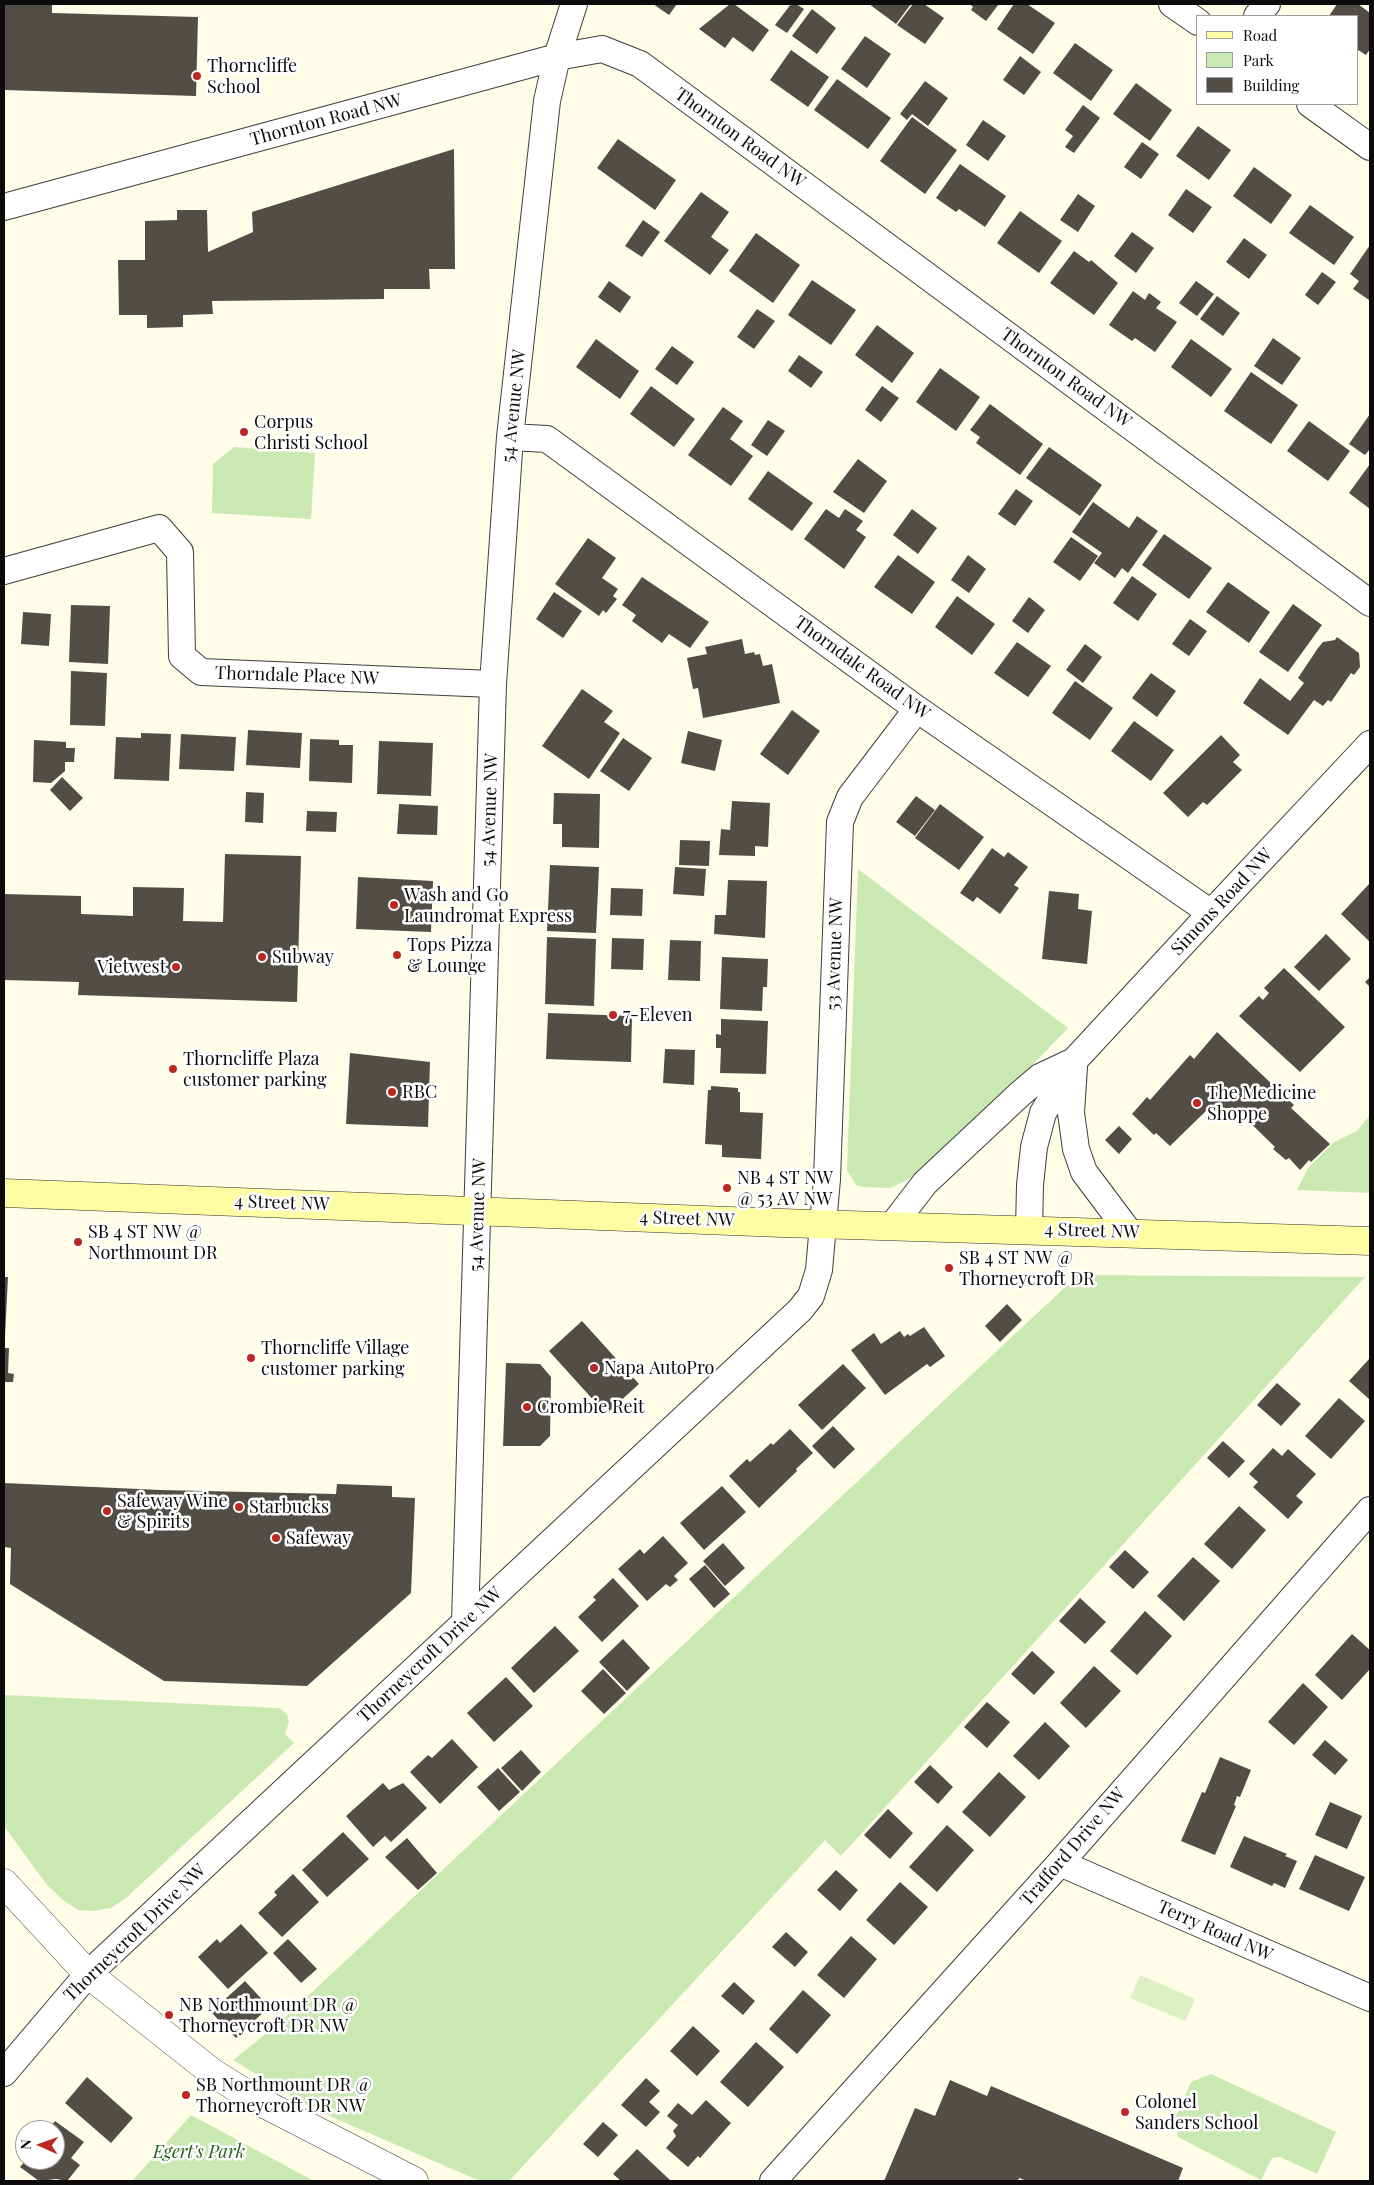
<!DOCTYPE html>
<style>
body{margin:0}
#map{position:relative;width:1374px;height:2185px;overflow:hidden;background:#fffce8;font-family:"Playfair Display",serif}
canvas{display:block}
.frame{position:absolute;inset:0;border:5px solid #0b0b0b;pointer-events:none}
.legend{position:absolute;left:1196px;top:15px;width:162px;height:90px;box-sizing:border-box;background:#fff;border:1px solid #9d9d9d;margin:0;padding:6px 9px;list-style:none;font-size:15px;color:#0b0b0b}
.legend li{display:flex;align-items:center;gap:10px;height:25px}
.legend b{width:25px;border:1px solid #9d9d9d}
.north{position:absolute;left:15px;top:2120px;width:50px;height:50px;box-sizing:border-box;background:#fff;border:1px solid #9d9d9d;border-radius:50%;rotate:272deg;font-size:14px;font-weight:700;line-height:20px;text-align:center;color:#0b0b0b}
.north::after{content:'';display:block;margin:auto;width:18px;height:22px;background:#bb2822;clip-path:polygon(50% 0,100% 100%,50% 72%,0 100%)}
</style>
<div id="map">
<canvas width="1374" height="2185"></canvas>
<div class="frame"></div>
<ul class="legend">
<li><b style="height:6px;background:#fffda3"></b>Road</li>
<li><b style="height:14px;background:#cae9b2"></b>Park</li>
<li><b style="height:14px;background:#534d47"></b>Building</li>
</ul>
<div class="north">N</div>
</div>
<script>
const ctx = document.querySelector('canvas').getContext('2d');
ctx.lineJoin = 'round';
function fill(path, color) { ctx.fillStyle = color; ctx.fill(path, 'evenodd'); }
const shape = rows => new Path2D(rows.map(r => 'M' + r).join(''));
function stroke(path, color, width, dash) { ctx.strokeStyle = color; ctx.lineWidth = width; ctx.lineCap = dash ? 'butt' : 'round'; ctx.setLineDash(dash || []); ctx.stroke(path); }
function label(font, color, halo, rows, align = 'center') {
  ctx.font = font + ' "Playfair Display",serif'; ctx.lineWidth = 5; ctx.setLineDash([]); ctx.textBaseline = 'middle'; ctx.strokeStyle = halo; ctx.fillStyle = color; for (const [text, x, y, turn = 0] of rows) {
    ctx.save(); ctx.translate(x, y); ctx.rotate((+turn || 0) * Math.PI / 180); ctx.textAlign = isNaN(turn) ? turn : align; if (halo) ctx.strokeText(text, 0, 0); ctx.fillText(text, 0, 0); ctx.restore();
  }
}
fill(shape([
 [234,447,315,453,311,519,212,513,213,464],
 [858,869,1068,1028,939,1162,922,1173,890,1188,863,1187,856,1185,847,1170],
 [1370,1115,1370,1193,1297,1190,1308,1168,1334,1142,1357,1131],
 [1078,1275,1365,1277,841,1856,825,1840,509,2181,480,2181,311,2108,233,2060,277,2025],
 [4,1695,279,1708,287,1714,289,1722,285,1734,294,1743,126,1898,111,1908,94,1911,78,1910,63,1900,47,1885,4,1826],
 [1211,2074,1336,2132,1317,2174,1280,2157,1272,2158,1261,2180,1178,2137,1176,2116,1191,2082],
 [191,2115,314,2181,132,2181]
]), '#cae9b2');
fill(shape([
 [1140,1975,1195,1999,1185,2021,1130,1998]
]), '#ddf0c4');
fill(shape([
 [4,4,52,4,52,13,198,17,196,96,4,90],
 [653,4,677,4,669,15],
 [730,4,734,4,769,30,753,52,733,37,725,48,699,29],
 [791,4,796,4,804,9,787,33,775,25],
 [869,4,911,4,896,24],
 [913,4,924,4,944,18,925,44,897,25],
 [970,4,999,4,986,21,971,10,973,7],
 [1014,4,1027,4,1055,23,1033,54,997,29],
 [1337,4,1358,4,1370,13,1370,49,1366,55,1358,50,1358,16,1329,16],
 [812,9,836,28,817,54,792,36],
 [865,36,891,54,867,88,841,69],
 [1075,43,1113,70,1091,101,1053,73],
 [791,50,829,77,808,107,770,80],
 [1020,56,1041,72,1024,95,1003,80],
 [837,79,891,118,868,149,814,110],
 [925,81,948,98,928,126,912,114,907,120,900,114],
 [1136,83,1172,110,1150,141,1113,114],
 [1083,105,1100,118,1074,153,1065,147,1073,136,1065,130],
 [912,117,957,150,925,194,880,161],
 [983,120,1006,136,988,161,966,145],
 [1198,126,1231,150,1209,180,1176,156],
 [618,139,676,180,655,210,597,168],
 [1142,142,1159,154,1141,179,1124,167],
 [454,149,455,269,429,269,430,289,384,289,384,299,212,301,213,314,183,315,183,327,147,328,147,315,119,315,118,260,145,260,145,221,177,220,177,210,207,210,208,252,253,232,252,212],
 [960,164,1006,196,985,227,959,209,956,212,936,198],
 [1254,167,1292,195,1271,224,1233,196],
 [1186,189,1212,207,1193,233,1168,215],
 [701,192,729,212,711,237,729,250,710,275,664,241],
 [1078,194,1095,206,1078,232,1060,220],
 [1310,205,1354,237,1334,265,1289,233],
 [1020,211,1062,241,1039,273,997,243],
 [643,220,660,232,642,257,625,246],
 [1132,232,1154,248,1136,273,1114,256],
 [756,233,800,265,773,303,729,271],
 [1244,238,1267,255,1249,279,1226,262],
 [1370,245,1370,299,1369,300,1353,289,1359,281,1350,274],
 [1074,251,1089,262,1091,260,1118,283,1094,315,1050,283],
 [1322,272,1336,282,1318,305,1305,295],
 [812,280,856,310,831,345,788,315],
 [609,281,631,297,620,313,598,297],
 [1196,281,1214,294,1197,316,1179,303],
 [1133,291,1145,300,1149,293,1161,302,1156,308,1177,322,1155,352,1135,338,1132,341,1109,325],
 [1217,296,1240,313,1223,336,1200,319],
 [757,309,775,321,754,349,737,337],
 [877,325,914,353,892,383,855,355],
 [1273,338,1301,358,1282,385,1254,366],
 [596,339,639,371,620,399,576,367],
 [1191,339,1232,369,1211,397,1171,367],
 [672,346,694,362,677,385,655,369],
 [799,355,823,372,811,388,788,371],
 [940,368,980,397,956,431,916,402],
 [1251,372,1298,405,1271,444,1224,411],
 [651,386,695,419,674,447,630,414],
 [882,386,899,398,881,422,865,410],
 [990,404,1043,444,1020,475,976,443,980,437,970,430],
 [723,407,743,421,730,439,753,456,731,486,688,455],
 [1370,414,1370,449,1365,455,1349,444],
 [768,420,785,431,767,456,751,445],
 [1309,421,1350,451,1328,481,1287,451],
 [1049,447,1102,485,1080,516,1026,478],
 [858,459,887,481,864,513,833,492],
 [1370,464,1370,509,1349,493],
 [768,471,813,503,792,531,748,499],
 [1016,489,1033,501,1015,526,998,514],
 [1093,502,1129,528,1137,516,1158,531,1128,573,1122,568,1115,578,1094,563,1102,553,1072,532],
 [826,509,839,518,845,509,863,521,856,530,866,537,844,569,804,539],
 [912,509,937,528,918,554,893,535],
 [1164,534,1212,568,1189,599,1142,565],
 [1071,537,1098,556,1080,581,1053,562],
 [588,538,616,558,602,578,618,589,613,596,617,599,606,613,603,610,599,616,555,584],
 [898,555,935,582,912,614,874,587],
 [968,555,986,569,969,593,951,580],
 [1132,576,1157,594,1138,621,1113,603],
 [642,577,709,622,690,648,669,634,662,643,632,621,636,615,622,605],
 [1228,582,1270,612,1249,643,1206,612],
 [554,592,582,611,563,638,536,619],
 [957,596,995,624,972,655,935,627],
 [1029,597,1045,610,1028,633,1012,621],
 [1293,604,1322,625,1288,672,1259,652],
 [71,605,110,606,108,664,69,662],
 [23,612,51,614,49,646,21,644],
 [1190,619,1207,631,1189,656,1172,644],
 [1337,637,1359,653,1360,667,1354,675,1351,673,1331,702,1328,700,1323,706,1314,700,1288,735,1243,703,1260,678,1290,701,1304,683,1298,678,1318,648,1323,642,1335,640],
 [742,639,745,654,754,652,755,655,760,654,763,666,772,664,780,703,703,718,698,688,693,689,687,658,707,654,705,647],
 [1017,642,1051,666,1028,697,994,673],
 [1085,644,1102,657,1083,683,1066,670],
 [71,671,107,673,105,726,70,725],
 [1151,673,1176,691,1157,717,1132,698],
 [1075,681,1113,708,1090,740,1052,713],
 [582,689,613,711,604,722,620,733,589,779,542,746],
 [792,710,820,731,788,775,760,754],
 [1134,721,1174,750,1151,781,1111,751],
 [248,730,302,733,300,768,246,765],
 [688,731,722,740,715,771,681,763],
 [141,733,171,734,169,781,114,779,116,737,141,738],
 [181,734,236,737,234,771,179,769],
 [1221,735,1240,755,1233,762,1242,770,1207,805,1203,802,1188,817,1163,793],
 [623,738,652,758,629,791,600,771],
 [310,739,339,740,339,745,353,745,352,783,309,781],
 [34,740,66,742,66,748,75,748,74,762,65,762,65,771,51,783,33,782],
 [379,741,433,743,431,796,377,794],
 [62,777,83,798,70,811,50,790],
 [246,792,264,793,263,823,245,822],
 [554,793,600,794,599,848,562,847,562,824,553,824],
 [916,796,935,810,915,836,896,822],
 [732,801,770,803,768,847,755,846,755,856,719,855,721,829,730,830],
 [399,804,438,806,437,835,397,834],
 [940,804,984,837,959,870,915,838],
 [307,811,337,812,336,832,306,831],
 [680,840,710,841,709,866,679,865],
 [992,848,1004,857,1008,852,1028,867,1014,885,1019,888,1000,914,977,897,973,902,960,893],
 [225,854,301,856,297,1002,78,995,79,982,4,980,4,894,81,896,81,914,133,916,133,887,184,888,183,921,223,922],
 [550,865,599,867,596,933,547,931],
 [675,867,706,869,704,896,673,894],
 [358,877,433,881,431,932,356,929],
 [728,880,767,881,765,938,714,934,715,915,726,915],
 [1370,883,1370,942,1341,914],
 [611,888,643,889,642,916,610,915],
 [1049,891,1079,894,1078,909,1092,911,1087,964,1042,959],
 [1326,934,1351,959,1319,991,1294,967],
 [547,937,596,939,594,1006,545,1004],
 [612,938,644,939,643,970,611,969],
 [670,940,701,941,700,981,668,980],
 [722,957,768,959,767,987,763,987,762,1011,720,1009],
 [1284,968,1345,1027,1300,1072,1239,1016,1259,996,1263,1000,1269,993,1264,988],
 [1370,977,1370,987,1365,982],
 [548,1013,632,1016,631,1062,546,1059],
 [721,1019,768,1021,766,1074,720,1073,721,1048,716,1048,716,1034,721,1035],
 [1217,1032,1294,1105,1291,1108,1330,1144,1311,1162,1309,1160,1300,1170,1289,1158,1286,1160,1273,1149,1275,1147,1235,1108,1209,1108,1170,1146,1156,1133,1154,1135,1132,1114,1147,1097,1150,1100,1190,1055,1194,1059],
 [665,1049,695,1050,694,1085,663,1083],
 [350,1053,430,1062,428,1127,346,1124],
 [711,1086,738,1088,738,1092,740,1092,740,1112,763,1113,761,1159,722,1157,722,1145,705,1144,708,1090,711,1090],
 [1119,1126,1132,1139,1119,1154,1105,1140],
 [4,1277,8,1277,5,1336,4,1336],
 [1007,1304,1022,1320,1000,1342,985,1326],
 [582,1321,639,1384,606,1414,549,1351],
 [924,1327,945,1356,930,1367,927,1364,885,1395,851,1350,874,1333,881,1344,900,1331,904,1337,908,1334,910,1336],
 [4,1348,9,1348,8,1373,14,1374,13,1382,4,1382],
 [1370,1358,1370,1400,1349,1381],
 [506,1363,540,1364,551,1377,550,1436,540,1446,503,1446],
 [843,1364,866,1388,822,1430,798,1405],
 [1277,1383,1301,1404,1281,1426,1257,1405],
 [1339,1398,1365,1421,1331,1459,1305,1436],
 [833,1426,855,1449,834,1469,812,1446],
 [790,1429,813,1453,796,1469,797,1471,759,1508,729,1476,747,1459,750,1462,771,1443,773,1445],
 [1223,1441,1245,1461,1229,1478,1207,1458],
 [1273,1448,1282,1456,1288,1449,1316,1474,1296,1496,1303,1502,1288,1519,1253,1487,1258,1482,1249,1474],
 [4,1483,161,1490,336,1494,337,1484,392,1486,392,1497,415,1498,411,1593,307,1686,164,1681,10,1584,11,1548,4,1547],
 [722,1486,746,1512,704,1550,680,1523],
 [1239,1506,1266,1530,1232,1569,1204,1544],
 [663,1536,688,1563,674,1576,678,1580,670,1587,666,1584,647,1601,618,1569,640,1549,644,1554],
 [723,1543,745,1568,725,1586,703,1561],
 [1125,1550,1149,1572,1133,1589,1109,1567],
 [1193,1557,1220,1581,1184,1621,1157,1596],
 [705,1565,730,1594,714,1608,689,1579],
 [613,1578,639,1606,602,1642,578,1617,596,1600,593,1597],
 [1080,1598,1106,1622,1085,1644,1059,1621],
 [1145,1611,1172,1636,1137,1675,1110,1651],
 [555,1626,579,1651,534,1693,511,1668],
 [1352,1634,1370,1650,1370,1669,1342,1700,1315,1675],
 [623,1639,650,1668,627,1691,599,1662],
 [1032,1651,1055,1672,1034,1695,1011,1674],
 [1094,1666,1121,1691,1086,1728,1060,1703],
 [603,1669,626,1693,604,1714,581,1691],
 [506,1677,533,1706,494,1742,467,1713],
 [1303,1683,1328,1707,1294,1745,1268,1722],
 [987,1702,1010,1722,987,1748,964,1727],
 [1045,1722,1070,1746,1039,1780,1013,1756],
 [452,1739,478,1767,440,1804,410,1772,428,1755,432,1758],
 [1325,1740,1348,1760,1335,1775,1312,1755],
 [521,1750,541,1772,522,1791,501,1768],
 [1220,1757,1251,1770,1240,1797,1237,1796,1234,1805,1236,1806,1215,1855,1181,1841,1202,1792,1205,1793],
 [930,1765,953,1787,938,1804,914,1782],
 [498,1768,520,1792,499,1811,477,1787],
 [999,1772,1026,1797,990,1837,962,1812],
 [383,1783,389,1790,403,1783,427,1808,391,1842,385,1836,373,1847,346,1816],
 [1330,1802,1362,1816,1347,1849,1315,1835],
 [888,1809,913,1833,890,1859,864,1835],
 [947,1825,974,1850,937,1892,909,1867],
 [343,1832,369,1859,327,1897,302,1870],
 [1244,1836,1287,1854,1285,1856,1297,1861,1285,1888,1274,1883,1272,1886,1230,1867],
 [407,1838,437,1873,418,1890,385,1857],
 [1315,1855,1365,1877,1349,1911,1299,1889],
 [836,1870,858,1890,840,1911,817,1890],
 [293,1874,319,1902,282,1937,258,1913,277,1895,274,1892],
 [900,1882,928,1907,894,1945,866,1920],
 [241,1924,268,1953,228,1989,198,1957,217,1939,220,1943],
 [786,1932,808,1952,795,1967,772,1947],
 [851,1936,877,1959,844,1998,817,1975],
 [288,1939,317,1969,301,1983,273,1953],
 [245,1981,269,2007,236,2038,211,2012],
 [734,1982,755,2001,743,2015,721,1996],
 [803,1990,831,2015,797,2054,769,2029],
 [693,2026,720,2051,697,2076,670,2051],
 [756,2042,784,2067,748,2107,720,2082],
 [87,2077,133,2118,111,2143,65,2103],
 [646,2078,660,2091,649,2102,660,2112,646,2127,621,2105],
 [950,2080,987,2096,991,2086,1183,2168,1178,2181,1027,2181,1019,2178,1018,2181,884,2181,915,2108,935,2116],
 [706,2100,731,2123,700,2158,698,2156,688,2167,666,2148,676,2136,673,2131,678,2125,667,2116,678,2103,692,2115],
 [55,2121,84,2142,71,2158,80,2165,67,2181,56,2179,39,2181,20,2167,26,2160,55,2160,55,2130,48,2130],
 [603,2122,618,2135,598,2157,583,2144],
 [637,2149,671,2181,621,2181,613,2174]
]), '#534d47');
const minor = shape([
 [1172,4,1198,22],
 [1257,16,1267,4],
 [1310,104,1370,147],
 [4,207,557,57,602,49,640,64,1370,603],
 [510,437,547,439,917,709,1211,913],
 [4,571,159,528,180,552,182,656,201,672,493,684],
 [1074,1067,1071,1113,1076,1149,1084,1172,1129,1232],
 [892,1226,925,1183,1020,1094,1040,1077,1074,1061],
 [1029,1230,1030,1185,1034,1147,1043,1113,1074,1061,1211,913,1370,744],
 [465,1622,493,684,510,437,547,101,557,57,574,4],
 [1060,1863,1370,1998],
 [4,2073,88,1974,800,1310,811,1296,819,1270,827,1179,840,822,850,797,917,709],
 [773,2181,1060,1863,1370,1510]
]);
const tertiary = shape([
 [4,1883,88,1974,213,2073,255,2099,414,2181]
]);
const secondary = shape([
 [4,1193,782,1223,1370,1241]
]);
stroke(minor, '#3e3e3e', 28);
stroke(tertiary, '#3e3e3e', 29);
stroke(secondary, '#2d2d2d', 29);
stroke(minor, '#fff', 26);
stroke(tertiary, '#fff', 28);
stroke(secondary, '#fffda3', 28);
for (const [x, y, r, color] of [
 [197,76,5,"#bb2822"],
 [244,432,5,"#bb2822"],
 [394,905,5,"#bb2822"],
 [397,955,5,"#bb2822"],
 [262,957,5,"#bb2822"],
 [176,967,5,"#bb2822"],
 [613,1015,5,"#bb2822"],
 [173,1069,5,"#bb2822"],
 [392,1092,5,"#bb2822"],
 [1197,1103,5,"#bb2822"],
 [727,1188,5,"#bb2822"],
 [78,1242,5,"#bb2822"],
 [949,1268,5,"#bb2822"],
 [251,1358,5,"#bb2822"],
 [594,1368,5,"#bb2822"],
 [527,1407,5,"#bb2822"],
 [239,1507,5,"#bb2822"],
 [107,1511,5,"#bb2822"],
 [276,1538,5,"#bb2822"],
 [169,2015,5,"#bb2822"],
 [186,2095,5,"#bb2822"],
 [1125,2112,5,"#bb2822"]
]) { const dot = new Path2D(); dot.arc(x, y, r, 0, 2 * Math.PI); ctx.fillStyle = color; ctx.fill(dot); stroke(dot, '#fff', 2); }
label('18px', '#0b0b0b', '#fff', [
 ["Thorncliffe",207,66],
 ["School",207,87],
 ["Corpus",254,422],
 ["Christi School",254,443],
 ["Wash and Go",404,895],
 ["Laundromat Express",404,916],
 ["Tops Pizza",407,945],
 ["& Lounge",407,966],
 ["Subway",272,957],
 ["Vietwest",166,967,"right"],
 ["7-Eleven",623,1015],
 ["Thorncliffe Plaza",183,1059],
 ["customer parking",183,1080],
 ["RBC",402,1092],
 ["The Medicine",1207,1093],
 ["Shoppe",1207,1114],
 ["NB 4 ST NW",737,1178],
 ["@ 53 AV NW",737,1199],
 ["SB 4 ST NW @",88,1232],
 ["Northmount DR",88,1253],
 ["SB 4 ST NW @",959,1258],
 ["Thorneycroft DR",959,1279],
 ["Thorncliffe Village",261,1348],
 ["customer parking",261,1369],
 ["Napa AutoPro",604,1368],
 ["Crombie Reit",537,1407],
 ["Safeway Wine",117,1501],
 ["& Spirits",117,1522],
 ["Starbucks",249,1507],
 ["Safeway",286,1538],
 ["NB Northmount DR @",179,2005],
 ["Thorneycroft DR NW",179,2026],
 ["SB Northmount DR @",196,2085],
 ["Thorneycroft DR NW",196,2106],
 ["Colonel",1135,2102],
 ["Sanders School",1135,2123]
], 'left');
label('18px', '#0b0b0b', '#fff', [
 ["Thornton Road NW",326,120,-15],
 ["Thornton Road NW",740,138,36],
 ["Thornton Road NW",1066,378,36],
 ["54 Avenue NW",514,406,-84],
 ["Thorndale Road NW",862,668,36],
 ["Thorndale Place NW",297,676,2],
 ["54 Avenue NW",490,810,-88],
 ["Simons Road NW",1222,902,-47],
 ["53 Avenue NW",835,954,-88],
 ["4 Street NW",282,1203,2],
 ["54 Avenue NW",478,1215,-88],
 ["4 Street NW",687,1219,2],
 ["4 Street NW",1092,1231,2],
 ["Thorneycroft Drive NW",430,1655,-43],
 ["Trafford Drive NW",1073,1847,-49],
 ["Terry Road NW",1215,1931,24],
 ["Thorneycroft Drive NW",135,1933,-44]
]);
label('italic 18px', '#24621b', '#fff', [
 ["Egert's Park",199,2152]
]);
</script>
